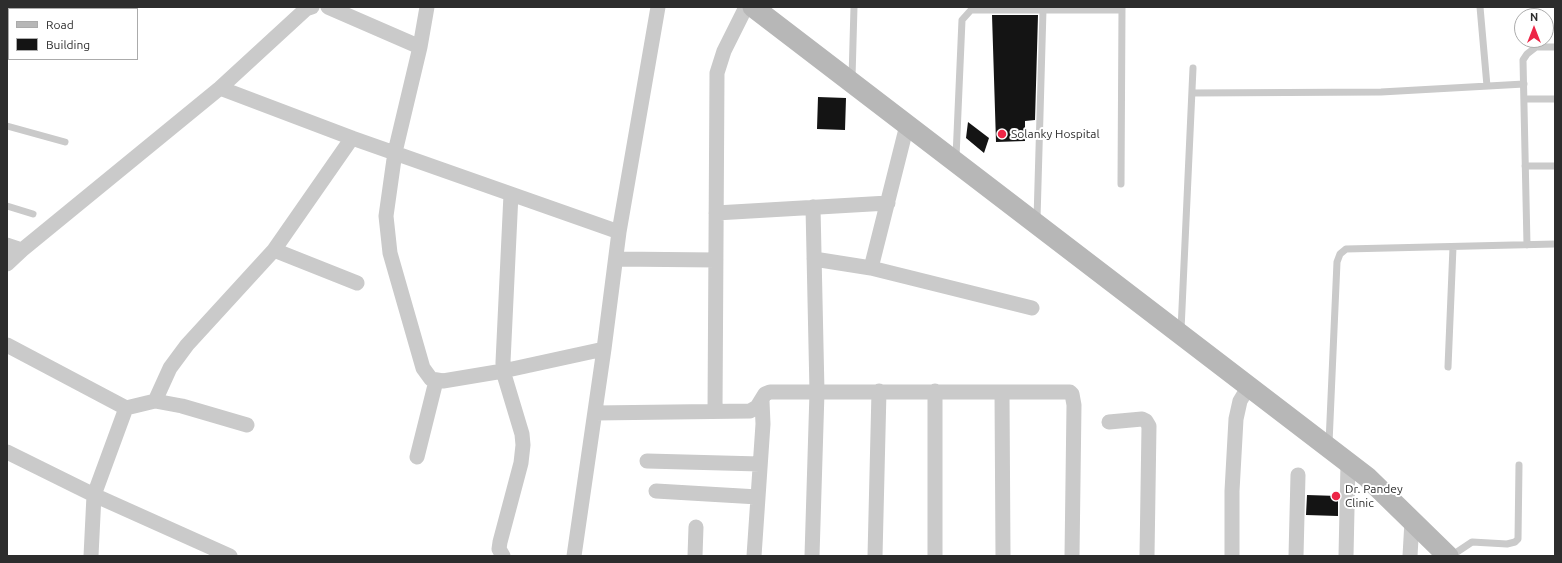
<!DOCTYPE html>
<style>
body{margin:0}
#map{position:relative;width:1562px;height:563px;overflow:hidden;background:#fff;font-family:Ubuntu,sans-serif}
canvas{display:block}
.frame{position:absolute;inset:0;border:8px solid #2d2d2d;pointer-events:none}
.legend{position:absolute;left:8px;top:8px;width:130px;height:52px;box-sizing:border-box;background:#fff;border:1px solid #ababab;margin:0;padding:5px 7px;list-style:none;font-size:12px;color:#2d2d2d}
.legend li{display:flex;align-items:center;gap:8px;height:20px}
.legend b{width:20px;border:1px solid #ababab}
.north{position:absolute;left:1514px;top:8px;width:40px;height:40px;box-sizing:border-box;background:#fff;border:1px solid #ababab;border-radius:50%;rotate:0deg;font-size:11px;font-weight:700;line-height:16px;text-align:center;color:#2d2d2d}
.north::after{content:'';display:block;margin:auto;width:14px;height:18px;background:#ed2647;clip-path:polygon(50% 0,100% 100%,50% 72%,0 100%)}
</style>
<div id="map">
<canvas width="1562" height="563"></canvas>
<div class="frame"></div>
<ul class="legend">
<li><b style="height:5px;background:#b7b7b7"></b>Road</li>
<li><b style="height:11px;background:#141414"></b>Building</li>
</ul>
<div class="north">N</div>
</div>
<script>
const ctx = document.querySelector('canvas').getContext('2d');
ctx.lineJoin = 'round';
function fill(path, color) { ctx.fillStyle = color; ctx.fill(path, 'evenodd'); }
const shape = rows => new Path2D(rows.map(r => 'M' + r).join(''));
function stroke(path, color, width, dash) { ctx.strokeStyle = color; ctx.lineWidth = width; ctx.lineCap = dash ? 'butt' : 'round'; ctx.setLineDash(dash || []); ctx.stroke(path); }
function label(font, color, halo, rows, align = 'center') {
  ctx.font = font + ' Ubuntu,sans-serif'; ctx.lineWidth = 4; ctx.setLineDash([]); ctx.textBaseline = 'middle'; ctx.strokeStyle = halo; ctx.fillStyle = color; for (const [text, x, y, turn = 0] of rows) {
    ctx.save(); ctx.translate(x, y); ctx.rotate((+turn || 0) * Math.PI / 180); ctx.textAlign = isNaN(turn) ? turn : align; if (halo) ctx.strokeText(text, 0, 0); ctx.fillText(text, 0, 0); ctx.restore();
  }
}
fill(shape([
 [992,15,1038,15,1035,120,1025,121,1025,141,996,142],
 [818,97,846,98,845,130,817,129],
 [968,122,989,138,984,153,966,138],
 [1307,495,1338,496,1338,516,1306,515]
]), '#141414');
stroke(shape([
 [1480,7,1487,86],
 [852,78,854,7],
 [1192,93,1381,92,1524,84],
 [1524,99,1555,99],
 [7,126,65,142],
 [956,157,962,20,971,10,1122,10],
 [1525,166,1555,166],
 [1121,184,1122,7],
 [7,206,33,214],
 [1037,219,1043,10],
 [1527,245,1523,60,1527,54,1536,47,1555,47],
 [1181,330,1193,68],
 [1448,367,1453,247],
 [1329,443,1337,262,1340,254,1346,249,1555,244],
 [1451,556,1472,542,1507,544,1515,542,1518,539,1519,465]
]), '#cacaca', 7);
stroke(shape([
 [328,7,420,47],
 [427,7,420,47,395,152,386,216,390,253,423,368,431,379,443,381,503,371,604,349],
 [220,88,352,138,619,232],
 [716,213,888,203],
 [7,245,22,250,220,88,306,9,312,7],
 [274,250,357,283],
 [616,259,716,260],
 [814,259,871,268,1032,308],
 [7,264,22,250],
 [871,268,907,125],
 [7,345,126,408,94,495,91,556],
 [1002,392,1003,556],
 [155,401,170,368,187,345,274,250,352,138],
 [126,408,155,401,182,406,247,425],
 [715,411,717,73,724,51,746,7],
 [595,413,750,411,757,407,765,394,770,392,1070,392,1072,394,1074,405,1072,556],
 [1109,422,1142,419,1146,421,1149,426,1147,556],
 [7,452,94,495,230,556],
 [417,457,436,381],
 [647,461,760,464],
 [656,491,758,497],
 [503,556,499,549,500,542,521,463,523,445,522,434,503,371,503,362,511,194],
 [574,556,604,349,619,232,658,7],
 [695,556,696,527],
 [754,556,763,424,762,401],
 [812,556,817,392,813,207],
 [875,556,879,391],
 [935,556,935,391],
 [1232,556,1232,491,1236,419,1240,401,1249,386],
 [1296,556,1298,475],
 [1346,556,1348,463],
 [1410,556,1412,521]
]), '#cacaca', 15);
stroke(shape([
 [753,7,1367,477,1448,556]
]), '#b7b7b7', 21);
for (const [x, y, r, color] of [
 [1002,134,5,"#ed2647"],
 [1336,496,5,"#ed2647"]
]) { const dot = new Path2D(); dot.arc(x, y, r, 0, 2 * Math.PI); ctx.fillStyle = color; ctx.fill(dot); stroke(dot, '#fff', 1.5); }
label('12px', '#2d2d2d', '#fff', [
 ["Solanky Hospital",1011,134],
 ["Dr. Pandey",1345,489],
 ["Clinic",1345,503]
], 'left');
</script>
